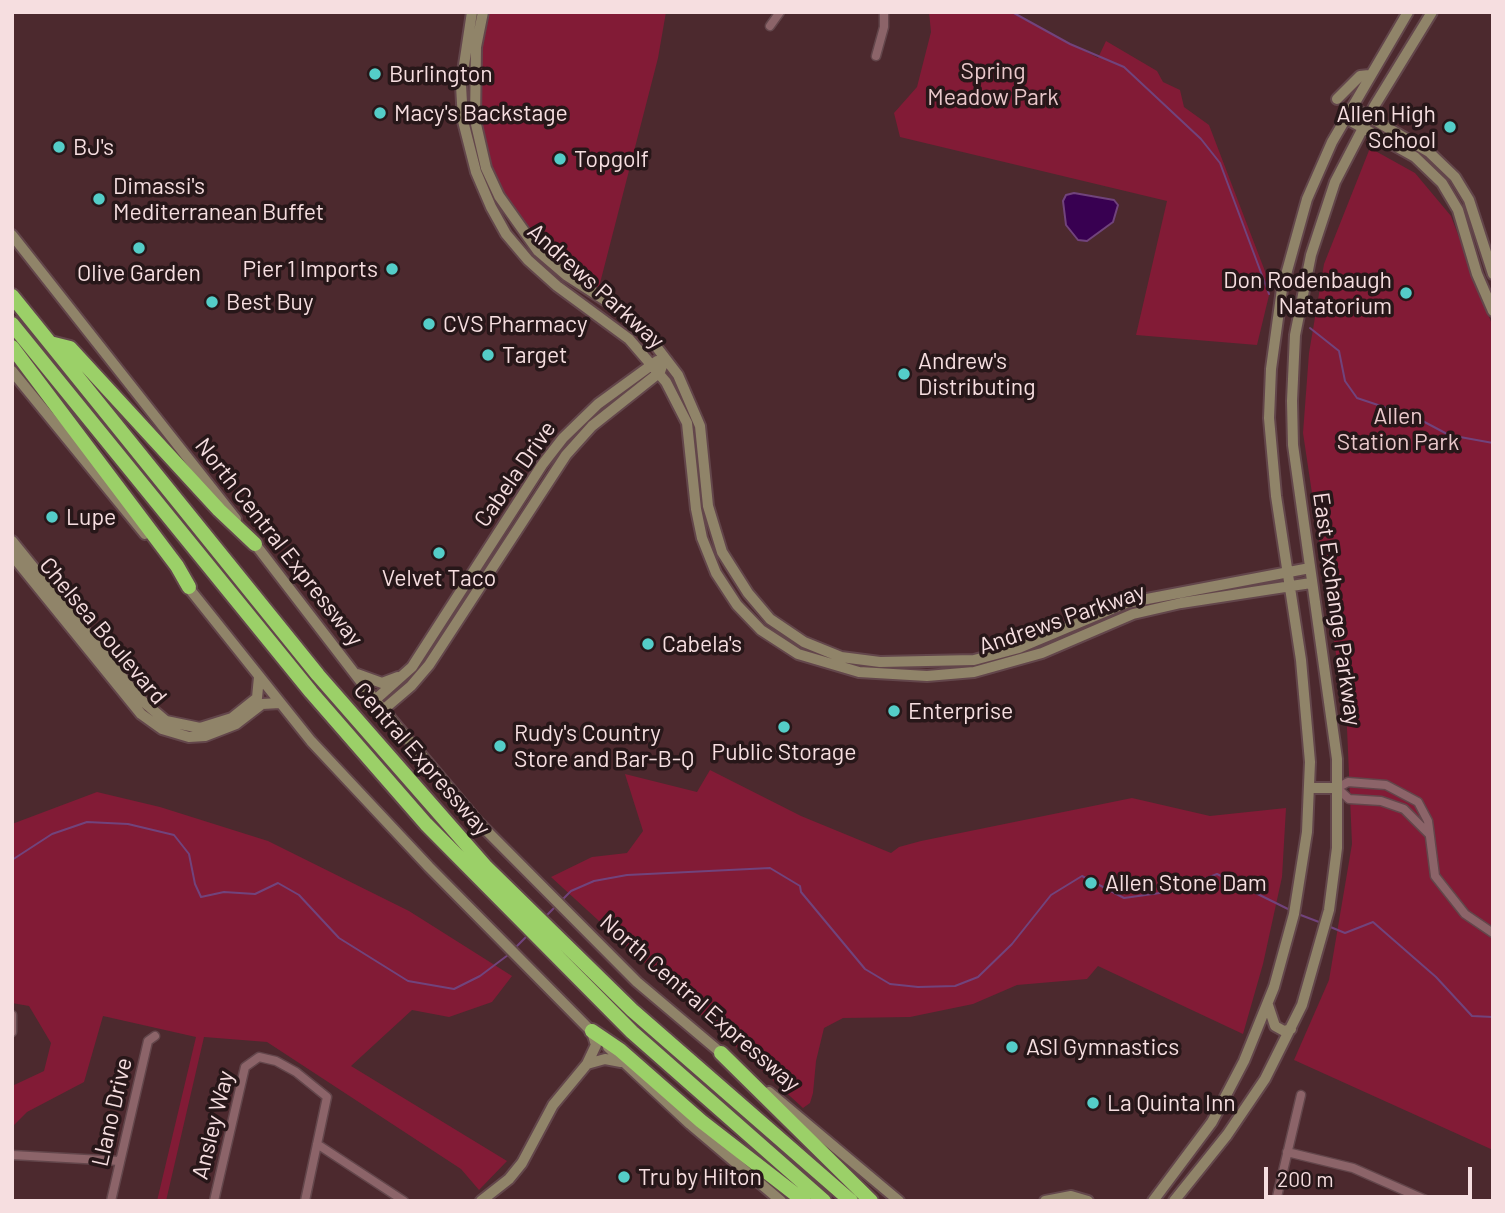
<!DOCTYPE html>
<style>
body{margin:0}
#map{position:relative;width:1505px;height:1213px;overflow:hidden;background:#4c292e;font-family:Barlow,sans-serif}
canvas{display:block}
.frame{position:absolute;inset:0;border:14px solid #f6dee0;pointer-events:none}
.scale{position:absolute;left:1264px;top:1167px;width:208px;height:32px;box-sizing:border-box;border:4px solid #f6dee0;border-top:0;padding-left:9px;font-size:21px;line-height:24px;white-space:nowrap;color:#f6dee0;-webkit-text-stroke:5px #271719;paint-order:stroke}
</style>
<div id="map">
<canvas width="1505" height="1213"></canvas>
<div class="frame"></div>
<div class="scale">200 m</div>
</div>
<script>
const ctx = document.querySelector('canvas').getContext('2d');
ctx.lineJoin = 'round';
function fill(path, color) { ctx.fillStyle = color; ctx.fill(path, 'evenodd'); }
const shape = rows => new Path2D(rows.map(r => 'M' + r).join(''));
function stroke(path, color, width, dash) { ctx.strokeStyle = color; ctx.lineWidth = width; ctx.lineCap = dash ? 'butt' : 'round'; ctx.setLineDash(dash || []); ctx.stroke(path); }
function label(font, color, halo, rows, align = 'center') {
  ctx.font = font + ' Barlow,sans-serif'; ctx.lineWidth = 7; ctx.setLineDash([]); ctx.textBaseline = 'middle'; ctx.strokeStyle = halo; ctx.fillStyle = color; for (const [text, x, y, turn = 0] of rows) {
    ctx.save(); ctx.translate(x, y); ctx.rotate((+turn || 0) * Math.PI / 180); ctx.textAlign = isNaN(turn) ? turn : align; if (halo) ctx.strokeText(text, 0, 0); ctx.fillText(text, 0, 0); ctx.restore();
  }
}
fill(shape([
 [489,12,666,12,658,58,598,291,542,249,511,209,491,167,479,114,481,54],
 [929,12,1010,12,1098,58,1106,41,1157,71,1163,82,1180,90,1184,107,1209,125,1271,287,1257,345,1136,335,1167,201,900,137,894,113,917,87,931,32],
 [1370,148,1415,173,1451,216,1493,327,1493,1150,1294,1060,1329,980,1352,844,1347,728,1303,433,1309,353,1324,264],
 [710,770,801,816,891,853,899,847,921,841,1132,798,1210,816,1286,808,1282,877,1263,964,1243,1034,1098,966,1087,979,1017,985,973,1004,910,1017,843,1018,824,1028,816,1061,813,1093,810,1103,803,1108,551,877,592,857,627,853,643,831,625,774,697,792],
 [97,792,160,807,268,841,409,911,512,976,492,1002,449,1017,412,1010,351,1066,507,1161,479,1190,461,1169,267,1042,204,1037,166,1201,157,1201,196,1037,103,1016,84,1082,27,1112,12,1127,12,1086,44,1071,51,1043,29,1006,12,1003,12,824]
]), '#821b36');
const water = shape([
 [1074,193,1114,200,1118,205,1113,222,1087,241,1078,240,1066,225,1063,201,1066,195,1074,193]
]);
fill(water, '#380051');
stroke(water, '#71437c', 2);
stroke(shape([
 [1012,12,1070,44,1124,67,1201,139,1220,163,1269,294],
 [1310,328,1339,351,1345,381,1357,398,1417,418,1449,435,1493,443],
 [12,860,52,834,87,822,128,824,174,835,189,854,195,884,201,897,224,892,255,894,278,883,299,895,339,938,408,981,454,989,480,976,508,955],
 [561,901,571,891,594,881,627,875,770,868,800,886,801,892,865,969,890,984,918,987,955,986,978,977,1012,944,1051,895,1082,876,1124,898,1174,891,1217,874,1290,910],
 [1298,914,1319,922],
 [546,916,555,907],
 [1328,926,1345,933,1373,922,1436,977,1472,1016,1493,1017],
 [515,948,528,935]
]), '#71437c', 2);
const street = shape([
 [770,26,780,12],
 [876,56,884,27,884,12],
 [1429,834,1404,809,1381,801,1349,799,1337,788,1348,782,1386,785,1418,802,1428,821,1435,876,1465,914,1493,933],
 [12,1015,12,1032],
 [317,1144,404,1201],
 [1287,1152,1353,1168,1428,1201],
 [12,1155,120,1161],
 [111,1201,148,1041,155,1036],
 [214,1201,245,1067,259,1057,276,1061,296,1072,327,1097,305,1201],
 [1276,1201,1301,1095]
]);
const secondary = shape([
 [472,12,461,85,463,121,476,172,491,207,506,234,528,260,557,286,629,339,666,382,687,423,696,509,702,538,716,573,737,605,761,630,798,654,859,672,927,676,974,672,1042,653,1133,614,1181,603,1311,583],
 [483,12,476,47,475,120,486,168,499,196,538,251,566,275,622,311,642,328,678,375,700,426,708,506,722,552,748,593,770,619,804,642,841,657,880,662,974,660,1019,648,1126,603,1310,568],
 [1337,99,1360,76,1369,75],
 [1352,107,1429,152,1455,177,1469,200,1493,274],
 [1345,118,1415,157,1442,183,1458,210,1477,274,1493,311],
 [12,235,236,519],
 [12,371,145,534],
 [252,540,375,700,478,822,637,982,727,1058],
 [12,541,139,698,166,721,200,728,232,718,257,698,259,677],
 [12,555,141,714,162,729,189,737,205,736,236,724,262,704,280,703],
 [184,582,311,741,429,867,596,1036],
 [357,674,382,683,398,677],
 [375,700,412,667,542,465,563,438,598,404,657,361],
 [383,710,411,686,429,665,566,455,592,426,660,372,662,366],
 [1310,788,1337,788],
 [1268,1005,1275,1026,1284,1031,1291,1029],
 [608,1047,690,1124,781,1201],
 [587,1064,605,1059,621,1062],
 [769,1092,899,1201],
 [481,1201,509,1179,522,1163,553,1105,587,1064,596,1045,592,1032],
 [1045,1201,1071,1196,1088,1201],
 [1153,1201,1212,1122,1244,1061,1274,987,1294,914,1307,832,1310,762,1301,660,1276,496,1269,418,1271,369,1282,289,1307,199,1332,142,1408,12],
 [1174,1201,1227,1135,1265,1079,1302,1005,1329,910,1337,848,1337,759,1293,445,1292,401,1295,335,1311,255,1335,182,1375,105,1432,12]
]);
const highway = shape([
 [12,296,318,675,486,867,632,1010,851,1201],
 [12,324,311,692,426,824,632,1032,824,1201],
 [50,343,70,348,219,510,255,544],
 [12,347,177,566,189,587],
 [592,1031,620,1050,701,1121,804,1201],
 [721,1053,871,1201]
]);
stroke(street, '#63464b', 11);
stroke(secondary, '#63464b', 14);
stroke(highway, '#63464b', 18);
stroke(street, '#8c6469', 8);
stroke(secondary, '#908469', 10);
stroke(highway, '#9bd068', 14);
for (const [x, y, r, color] of [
 [375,74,7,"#54cdc8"],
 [380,113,7,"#54cdc8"],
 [1450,127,7,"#54cdc8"],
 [59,147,7,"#54cdc8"],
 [560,159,7,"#54cdc8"],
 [99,199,7,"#54cdc8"],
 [139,248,7,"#54cdc8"],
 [392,269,7,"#54cdc8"],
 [1406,293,7,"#54cdc8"],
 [212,302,7,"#54cdc8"],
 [429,324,7,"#54cdc8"],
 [488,355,7,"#54cdc8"],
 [904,374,7,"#54cdc8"],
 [52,517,7,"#54cdc8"],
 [439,553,7,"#54cdc8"],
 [648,644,7,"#54cdc8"],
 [894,711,7,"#54cdc8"],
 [784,727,7,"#54cdc8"],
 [500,746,7,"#54cdc8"],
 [1091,883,7,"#54cdc8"],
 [1012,1047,7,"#54cdc8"],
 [1093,1103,7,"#54cdc8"],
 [624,1177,7,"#54cdc8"]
]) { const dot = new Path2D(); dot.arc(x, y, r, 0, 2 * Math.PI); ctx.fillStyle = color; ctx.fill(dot); stroke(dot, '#271719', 2.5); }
label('23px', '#eac8cb', '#271719', [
 ["Spring",993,71],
 ["Meadow Park",993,97],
 ["Allen",1398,416],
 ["Station Park",1398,442]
]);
label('23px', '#f6dee0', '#271719', [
 ["Burlington",389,74],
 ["Macy's Backstage",394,113],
 ["Allen High",1436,114,"right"],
 ["School",1436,140,"right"],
 ["BJ's",73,147],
 ["Topgolf",574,159],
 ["Dimassi's",113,186],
 ["Mediterranean Buffet",113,212],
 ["Pier 1 Imports",378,269,"right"],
 ["Olive Garden",139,273,"center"],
 ["Don Rodenbaugh",1392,280,"right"],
 ["Natatorium",1392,306,"right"],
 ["Best Buy",226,302],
 ["CVS Pharmacy",443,324],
 ["Target",502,355],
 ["Andrew's",918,361],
 ["Distributing",918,387],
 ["Lupe",66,517],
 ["Velvet Taco",439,578,"center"],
 ["Cabela's",662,644],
 ["Enterprise",908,711],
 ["Rudy's Country",514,733],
 ["Store and Bar-B-Q",514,759],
 ["Public Storage",784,752,"center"],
 ["Allen Stone Dam",1105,883],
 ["ASI Gymnastics",1026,1047],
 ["La Quinta Inn",1107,1103],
 ["Tru by Hilton",638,1177]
], 'left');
label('23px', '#f6dee0', '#271719', [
 ["Andrews Parkway",596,286,42],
 ["Cabela Drive",515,474,-55],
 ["North Central Expressway",279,542,52],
 ["East Exchange Parkway",1337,609,82],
 ["Andrews Parkway",1062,619,-19],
 ["Chelsea Boulevard",103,631,50],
 ["Central Expressway",422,759,49],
 ["North Central Expressway",700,1003,41],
 ["Llano Drive",112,1112,-77],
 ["Ansley Way",213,1125,-76]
]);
</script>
